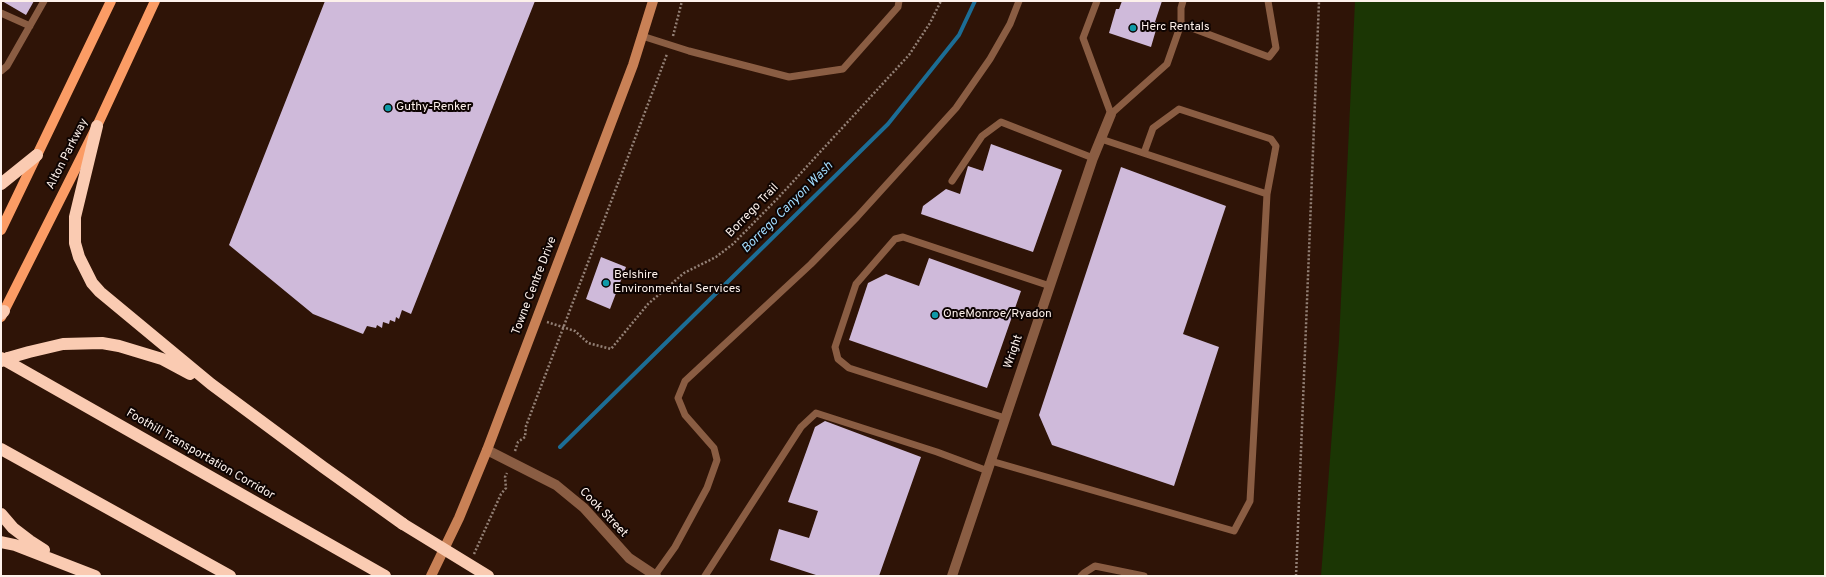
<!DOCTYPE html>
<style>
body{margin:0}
#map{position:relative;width:1826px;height:577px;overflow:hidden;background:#2f1407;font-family:Overpass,sans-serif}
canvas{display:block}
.frame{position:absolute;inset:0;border:2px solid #fdf1eb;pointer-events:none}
</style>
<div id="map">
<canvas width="1826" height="577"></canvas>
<div class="frame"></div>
</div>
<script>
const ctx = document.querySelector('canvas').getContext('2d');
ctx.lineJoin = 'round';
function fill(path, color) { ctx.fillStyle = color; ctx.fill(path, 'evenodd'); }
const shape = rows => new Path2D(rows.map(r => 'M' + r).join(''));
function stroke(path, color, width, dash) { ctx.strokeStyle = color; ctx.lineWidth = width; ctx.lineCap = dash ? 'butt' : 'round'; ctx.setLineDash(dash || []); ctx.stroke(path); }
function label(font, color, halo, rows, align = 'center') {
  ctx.font = font + ' Overpass,sans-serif'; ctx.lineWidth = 4; ctx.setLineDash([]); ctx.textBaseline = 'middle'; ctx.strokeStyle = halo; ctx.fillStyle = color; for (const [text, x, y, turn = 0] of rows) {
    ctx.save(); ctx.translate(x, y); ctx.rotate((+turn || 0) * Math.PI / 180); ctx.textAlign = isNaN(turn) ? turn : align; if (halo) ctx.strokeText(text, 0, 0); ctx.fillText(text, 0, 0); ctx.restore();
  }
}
fill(shape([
 [1355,1,1825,1,1825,576,1321,576,1339,341]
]), '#1b3604');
stroke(shape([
 [560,447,888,124,959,35,975,1]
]), '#1c6d95', 4);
fill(shape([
 [2,1,34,1,26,15],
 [325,1,535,1,411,314,402,310,399,319,396,317,395,322,390,320,389,324,383,322,382,328,377,325,376,328,367,326,363,334,313,314,229,245],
 [1122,1,1162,1,1155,22,1158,23,1151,47,1109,33,1116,9,1119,9],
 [991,144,1062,170,1033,252,921,214,923,206,946,189,960,194,968,166,983,171],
 [1121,167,1226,206,1183,334,1219,347,1174,486,1052,445,1039,415],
 [601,257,626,267,610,309,586,299],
 [929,258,1021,291,987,388,849,340,868,283,886,274,919,286],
 [825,421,921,457,879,576,819,576,770,560,779,529,809,538,818,511,788,502,815,427]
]), '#cfbada');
stroke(shape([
 [673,36,682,1],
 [547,322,575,331,588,343,611,349,648,304,684,273,716,257,733,244,778,198,909,55,930,23,941,1],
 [515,451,518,442,525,437,526,426,667,54],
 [474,554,501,494,506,488,505,477,507,473],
 [1296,576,1319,1]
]), '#938076', 2.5, [2, 2]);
stroke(shape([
 [1097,1,1083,38,1111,114,1167,64,1181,24,1181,8,1183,1],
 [1,13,30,26],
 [1181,24,1269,57,1276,48,1268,1],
 [642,36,689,51,789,77,843,69,898,7,899,1],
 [1,71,7,66,44,1],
 [1101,139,1267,194],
 [952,181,982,136,1001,122,1093,158],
 [1005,418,849,368,838,359,835,347,856,284,895,239,903,237,1050,286],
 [991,461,1234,531,1250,501,1267,194,1276,146,1271,139,1179,109,1153,128,1144,153],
 [655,575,675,547,707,488,717,460,714,448,685,415,678,398,685,381,811,264,857,217,956,108,990,59,1010,24,1019,1],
 [705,576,801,427,816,413,937,452,988,471],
 [1081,576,1084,573,1095,566,1144,576]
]), '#8a5d43', 7);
stroke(shape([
 [487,450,556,485,584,508,629,558,656,576],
 [952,576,1093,158,1111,114]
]), '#8a5d43', 10);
stroke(shape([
 [431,576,459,518,487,450,633,65,653,1]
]), '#c98156', 10);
stroke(shape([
 [1,230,111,1],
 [1,317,97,126,155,1]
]), '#fb9c65', 10);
stroke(shape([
 [97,126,75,217,75,243,79,257,92,283,100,292,211,384,323,467,403,524],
 [1,184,37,155],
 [1,314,4,311],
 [1,358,385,576],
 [8,358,29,352,63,344,102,343,119,346,162,359,190,374],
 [1,449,230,576],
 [1,514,13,528,30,541,44,550],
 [1,542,15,545,95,576]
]), '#facbb2', 12);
stroke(shape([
 [1,361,8,358],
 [403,524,488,576]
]), '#facbb2', 12);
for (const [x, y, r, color] of [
 [1133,28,4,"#0f9aa8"],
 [388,108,4,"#0f9aa8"],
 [606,283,4,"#0f9aa8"],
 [935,315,4,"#0f9aa8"]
]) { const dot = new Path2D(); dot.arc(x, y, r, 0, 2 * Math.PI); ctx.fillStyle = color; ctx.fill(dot); stroke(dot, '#0e0402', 1.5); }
label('12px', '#fdf1eb', '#0e0402', [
 ["Herc Rentals",1141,28],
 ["Guthy-Renker",396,108],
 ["Belshire",614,276],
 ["Environmental Services",614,290],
 ["OneMonroe/Ryadon",943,315]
], 'left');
label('12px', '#fdf1eb', '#0e0402', [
 ["Alton Parkway",68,154,-63],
 ["Borrego Trail",753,211,-46],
 ["Towne Centre Drive",535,286,-69],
 ["Wright",1014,352,-71],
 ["Foothill Transportation Corridor",200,455,30],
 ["Cook Street",603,513,46]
]);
label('italic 13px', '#a0dafd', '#0e0402', [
 ["Borrego Canyon Wash",788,208,-45]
]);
</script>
